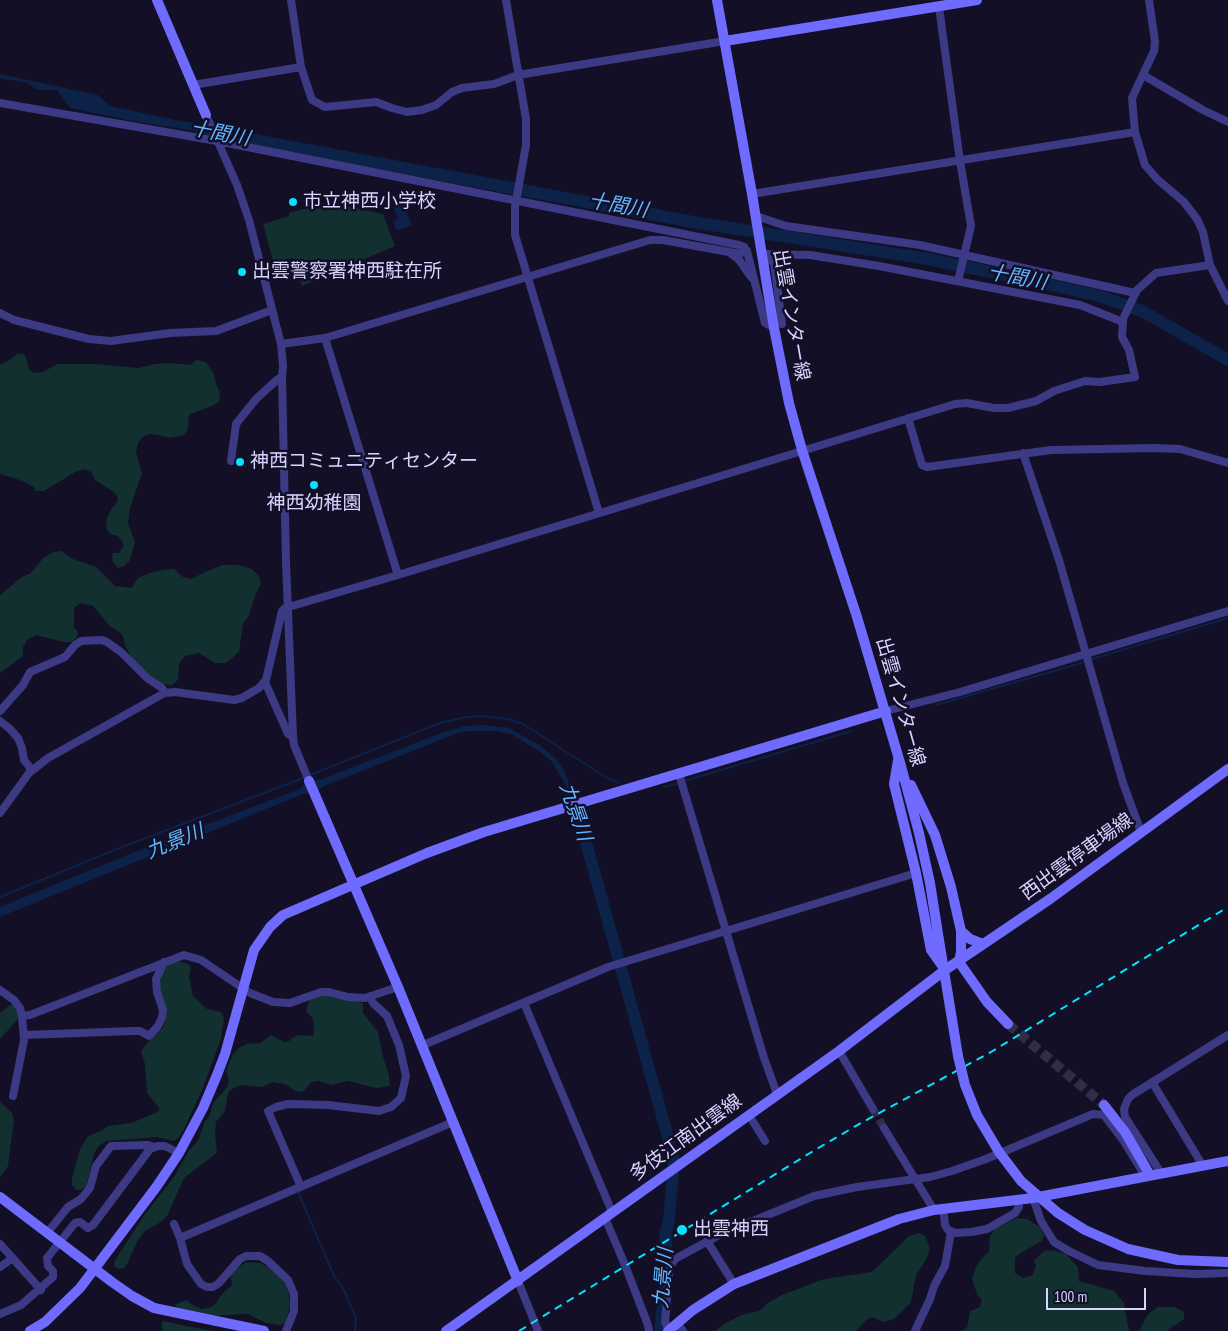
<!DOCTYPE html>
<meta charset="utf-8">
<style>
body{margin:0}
#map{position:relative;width:1228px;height:1331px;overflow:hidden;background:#130f26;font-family:"PT Sans Narrow",sans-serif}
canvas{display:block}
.scale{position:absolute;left:1046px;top:1288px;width:100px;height:22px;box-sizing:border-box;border:2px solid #d9d4ff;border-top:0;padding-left:6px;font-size:15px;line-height:18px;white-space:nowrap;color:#d9d4ff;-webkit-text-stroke:4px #130f26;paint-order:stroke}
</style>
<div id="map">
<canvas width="1228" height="1331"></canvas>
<div class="scale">100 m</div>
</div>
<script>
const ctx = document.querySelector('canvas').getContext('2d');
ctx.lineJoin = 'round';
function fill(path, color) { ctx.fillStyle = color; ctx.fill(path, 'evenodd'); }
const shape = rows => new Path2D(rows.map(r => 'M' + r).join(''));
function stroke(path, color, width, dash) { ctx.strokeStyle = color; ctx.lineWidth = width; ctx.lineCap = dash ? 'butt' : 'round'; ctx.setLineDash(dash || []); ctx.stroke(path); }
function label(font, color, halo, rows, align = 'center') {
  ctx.font = font + ' "PT Sans Narrow","Noto Sans JP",sans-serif'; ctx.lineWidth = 5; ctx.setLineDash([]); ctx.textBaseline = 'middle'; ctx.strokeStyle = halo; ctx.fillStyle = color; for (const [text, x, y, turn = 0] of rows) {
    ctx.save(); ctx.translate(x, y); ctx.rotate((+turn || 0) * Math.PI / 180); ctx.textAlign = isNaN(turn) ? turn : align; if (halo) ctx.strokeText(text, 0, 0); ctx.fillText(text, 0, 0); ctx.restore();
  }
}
fill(shape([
 [327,202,383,214,395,246,302,286,292,258,274,264,263,224,289,216,289,213],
 [23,353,27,360,29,370,34,373,43,372,57,364,97,364,138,368,155,364,171,363,191,365,196,360,206,362,214,374,216,384,220,393,219,402,212,406,190,414,188,419,189,425,185,435,170,438,159,435,150,434,143,437,138,443,136,452,142,473,130,508,128,523,135,542,130,560,124,566,118,568,113,562,112,556,113,553,119,553,123,547,123,543,118,536,110,534,106,528,107,518,112,508,117,502,118,498,114,492,95,480,91,472,85,469,77,471,44,491,36,491,34,487,23,481,0,474,0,365,8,361,17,354],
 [61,551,73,559,96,567,115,586,131,588,138,578,149,573,163,570,174,569,183,577,191,579,205,572,223,565,238,565,252,569,259,576,261,584,256,593,249,615,243,624,239,652,226,663,215,663,199,653,185,656,179,664,178,680,172,685,160,684,153,680,133,661,126,647,122,634,110,626,93,606,81,603,74,608,74,627,78,632,77,637,72,642,64,642,36,635,27,640,23,647,23,656,0,673,0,595,22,577,31,573,44,557,54,552],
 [177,961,188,964,191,967,189,977,193,996,207,1009,221,1012,224,1018,221,1039,203,1088,182,1133,177,1139,173,1141,157,1137,106,1141,98,1147,94,1154,86,1187,80,1190,76,1190,72,1185,72,1178,80,1149,88,1136,103,1130,108,1126,131,1123,141,1119,157,1112,160,1109,147,1093,145,1064,141,1052,145,1045,163,1028,167,1012,158,987,160,974,171,962],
 [325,994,363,1003,363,1013,378,1032,383,1057,389,1075,390,1086,376,1088,348,1081,331,1085,319,1081,312,1082,303,1091,298,1092,284,1084,273,1082,262,1087,244,1085,236,1087,232,1089,228,1093,225,1111,216,1122,215,1134,217,1153,184,1178,167,1216,158,1224,145,1231,138,1240,127,1264,124,1268,118,1269,114,1266,115,1260,145,1214,174,1177,189,1150,198,1141,205,1121,209,1117,213,1103,227,1087,229,1080,226,1071,233,1054,239,1048,247,1044,260,1043,271,1035,284,1042,289,1041,292,1038,298,1035,313,1036,314,1031,313,1019,307,1012,307,1007,310,1000,317,996],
 [10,1005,14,1005,19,1018,0,1039,0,1013],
 [0,1102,12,1113,14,1120,8,1166,0,1178],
 [1017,1218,1027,1219,1040,1227,1044,1236,1042,1241,1022,1252,1015,1258,1015,1273,1023,1278,1033,1275,1036,1265,1034,1261,1044,1251,1052,1250,1066,1254,1078,1267,1079,1281,1114,1291,1124,1303,1129,1331,960,1331,967,1328,970,1311,980,1307,982,1301,977,1294,972,1279,976,1267,982,1258,989,1252,990,1236,995,1229],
 [920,1233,925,1236,930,1248,927,1258,916,1275,911,1302,894,1319,883,1322,872,1317,866,1320,856,1331,715,1331,724,1324,741,1315,759,1311,768,1303,782,1295,824,1279,872,1272,909,1236],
 [246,1262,260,1263,278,1273,286,1285,289,1295,290,1304,286,1322,281,1325,266,1323,248,1314,211,1316,194,1314,177,1308,175,1305,186,1300,196,1307,202,1309,211,1307,216,1303,220,1296,232,1285,230,1274],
 [1158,1307,1174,1307,1184,1312,1184,1319,1166,1331,1139,1331,1148,1314],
 [164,1321,181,1325,213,1331,162,1331,162,1322]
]), '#12302f');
fill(shape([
 [0,74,98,95,111,106,175,120,208,125,213,134,127,120,70,108,57,90,40,90,34,88,27,83,0,78],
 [402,202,412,225,397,231,393,222,398,219,393,206],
 [484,725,509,728,541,746,557,760,565,772,575,800,571,801,567,787,552,762,539,751,517,738,514,735,497,731,469,731,455,734,324,786,319,790,303,794,0,917,0,907,137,851,300,789,305,783,322,779,444,732,465,726]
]), '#0c2248');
stroke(shape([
 [1089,660,1228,618],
 [936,705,1085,662],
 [310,775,440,723,467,717,481,716,508,719,523,724,607,778,619,783],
 [684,781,852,731],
 [664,787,680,783],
 [0,897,117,849,306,777],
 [298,1192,334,1276,344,1290,356,1318,355,1331]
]), '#0c2248', 2);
stroke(shape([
 [201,130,693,222,928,259,1030,280,1099,296,1142,311,1228,360],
 [571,794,579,817,674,1159,669,1220,665,1236,668,1257,660,1331]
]), '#0c2248', 12);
stroke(shape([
 [873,1109,884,1128]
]), '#312d47', 8, [8, 4]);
stroke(shape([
 [1008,1024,1104,1105]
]), '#312d47', 10, [10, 5]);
stroke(shape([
 [291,0,301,67,312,100,325,107,376,102,392,108,407,112,422,110,436,105,452,92,462,88,494,84,518,75,725,41],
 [506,0,526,119,526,145,515,207,515,235,599,513],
 [1149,0,1155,42,1154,51,1132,98,1135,132,1145,165,1157,179,1184,202,1197,219,1203,232,1210,265,1228,301],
 [939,7,960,161,971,226,958,281],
 [1143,75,1203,110,1228,122],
 [193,85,301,67],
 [0,103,217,141,739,245,744,247,747,251,765,323,769,325],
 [206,115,237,185,249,220,281,344,283,366,282,377,286,562,293,737,294,745,309,781],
 [752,194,1135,132],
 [756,216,786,226,920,245,1135,293],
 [729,252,739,260,751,277],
 [762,254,810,255,879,266,1080,305,1123,322],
 [769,260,774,262,782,324],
 [0,313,14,320,89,339,111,341,170,333,216,331,272,310],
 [325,338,398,575],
 [281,344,325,338,650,240,663,240,740,254],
 [908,418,922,465,927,467,1051,450,1155,448,1180,449,1228,463],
 [1023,453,1059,560,1123,783,1141,832],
 [231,461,236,424,256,399,278,379,282,377],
 [265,682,288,734,293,737],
 [0,711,23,685,30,672,65,657,75,645,81,641,102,640,107,642,121,652,147,678,162,688,165,693],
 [886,711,960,692,1228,611],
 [0,721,10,729,18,738,22,748,24,760,32,770],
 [679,774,764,1058,777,1094],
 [0,813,29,773,48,758,159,696,165,693,175,692,234,700,242,698,259,688,266,680,282,611,285,608,398,575,955,404,967,403,994,408,1008,408,1036,401,1054,391,1085,381,1100,382,1135,377,1129,350,1122,337,1123,319,1137,290,1156,273,1210,265],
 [0,990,14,1000,20,1008,22,1016,30,1015,184,955,201,960,250,993,273,1002,290,1003,321,992,329,992,348,997,365,998,398,987],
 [524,1003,612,1212],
 [24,1035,133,1031,140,1031,149,1036,158,1026,162,1017,163,1010,157,992,156,979,164,962],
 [421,1046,608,967,916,873],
 [839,1051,873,1109],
 [1152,1082,1203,1166],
 [13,1096,24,1040,22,1016],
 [749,1115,765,1141],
 [884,1128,934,1210],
 [1161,1173,1125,1117,1124,1109,1128,1099,1132,1095,1228,1035],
 [301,1187,268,1111,276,1107,288,1104,328,1105,379,1111,391,1107,401,1098,406,1076,399,1045,387,1016,373,1003,370,997],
 [1033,1198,1041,1221,1054,1242,1069,1251,1098,1265,1145,1271,1195,1274,1228,1273],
 [943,1208,945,1225,948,1230,956,1233,971,1232,987,1229,1015,1213,1019,1207,1018,1201],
 [605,1218,625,1265,648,1325,649,1331],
 [174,1224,180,1238],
 [47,1233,68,1207,81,1199,90,1188,96,1166,111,1146,148,1145,154,1147],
 [707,1241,734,1284],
 [0,1244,41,1290],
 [0,1267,13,1258],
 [518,1281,538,1331],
 [0,1314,21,1305,53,1277,53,1271,48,1266,47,1258,75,1223,80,1222,88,1228,93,1225,150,1149,158,1146,165,1146,179,1153],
 [677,1323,683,1331],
 [669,1330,665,1322,669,1273,671,1265,675,1259,721,1234,814,1196,857,1187,930,1177,952,1171,986,1159,1093,1114,1104,1115,1123,1140,1145,1176],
 [286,1331,294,1311,294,1294,288,1280,268,1261,260,1256,246,1256,240,1259,219,1283,213,1287,207,1287,201,1284,187,1264,180,1238,453,1122],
 [915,1331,930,1299,934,1286,945,1266,951,1232]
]), '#3d3a85', 8);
stroke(shape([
 [157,0,206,115],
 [717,0,752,194,774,328,789,403,802,450,857,617,901,766,919,833,930,883,939,940],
 [725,41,977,0],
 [898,760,894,784,916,873,931,950,945,970],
 [309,781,398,987,518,1281],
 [911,785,935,835,951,887,961,931,961,952,959,962,987,1002,1008,1024],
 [961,931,970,939,983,944],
 [1104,1105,1125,1132,1150,1175],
 [0,1197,112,1282,132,1296,154,1308,264,1331],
 [1058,1213,1085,1230,1128,1249,1178,1260,1228,1262],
 [30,1331,45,1322,80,1288,157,1186,179,1153,203,1108,217,1075,225,1054,254,950,270,927,283,915,427,853,484,832,886,711],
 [446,1331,839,1051,945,970,1050,899,1228,769],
 [668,1331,693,1310,734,1284,899,1219,934,1210,1033,1198,1228,1161]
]), '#6f6bff', 10);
stroke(shape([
 [519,1331,810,1153,861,1123,991,1052,1228,907]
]), '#00e5ff', 2, [8, 6]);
stroke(shape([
 [939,940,958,1056,965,1085,977,1115,999,1152,1021,1181,1058,1213]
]), '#6f6bff', 10);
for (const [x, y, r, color] of [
 [293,202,5,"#00e5ff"],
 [242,272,5,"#00e5ff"],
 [240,462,5,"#00e5ff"],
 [314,485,5,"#00e5ff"],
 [682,1230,6,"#00e5ff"]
]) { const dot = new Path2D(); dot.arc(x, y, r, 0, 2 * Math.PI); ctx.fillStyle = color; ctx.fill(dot); stroke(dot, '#130f26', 2); }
label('19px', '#d9d4ff', '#130f26', [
 ["市立神西小学校",303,202],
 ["出雲警察署神西駐在所",252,272],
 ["神西コミュニティセンター",250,462],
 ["神西幼稚園",314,504,"center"],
 ["出雲神西",693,1230]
], 'left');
label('19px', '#d9d4ff', '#130f26', [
 ["出雲インター線",791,315,80],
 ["出雲インター線",900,702,74],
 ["西出雲停車場線",1077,857,-36],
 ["多伎江南出雲線",686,1138,-36]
]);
label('italic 20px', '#62b6ff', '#130f26', [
 ["十間川",220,134,11],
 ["十間川",618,206,10],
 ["十間川",1017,278,11],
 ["九景川",575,812,71],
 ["九景川",175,842,-22],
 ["九景川",664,1278,-85]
]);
</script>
